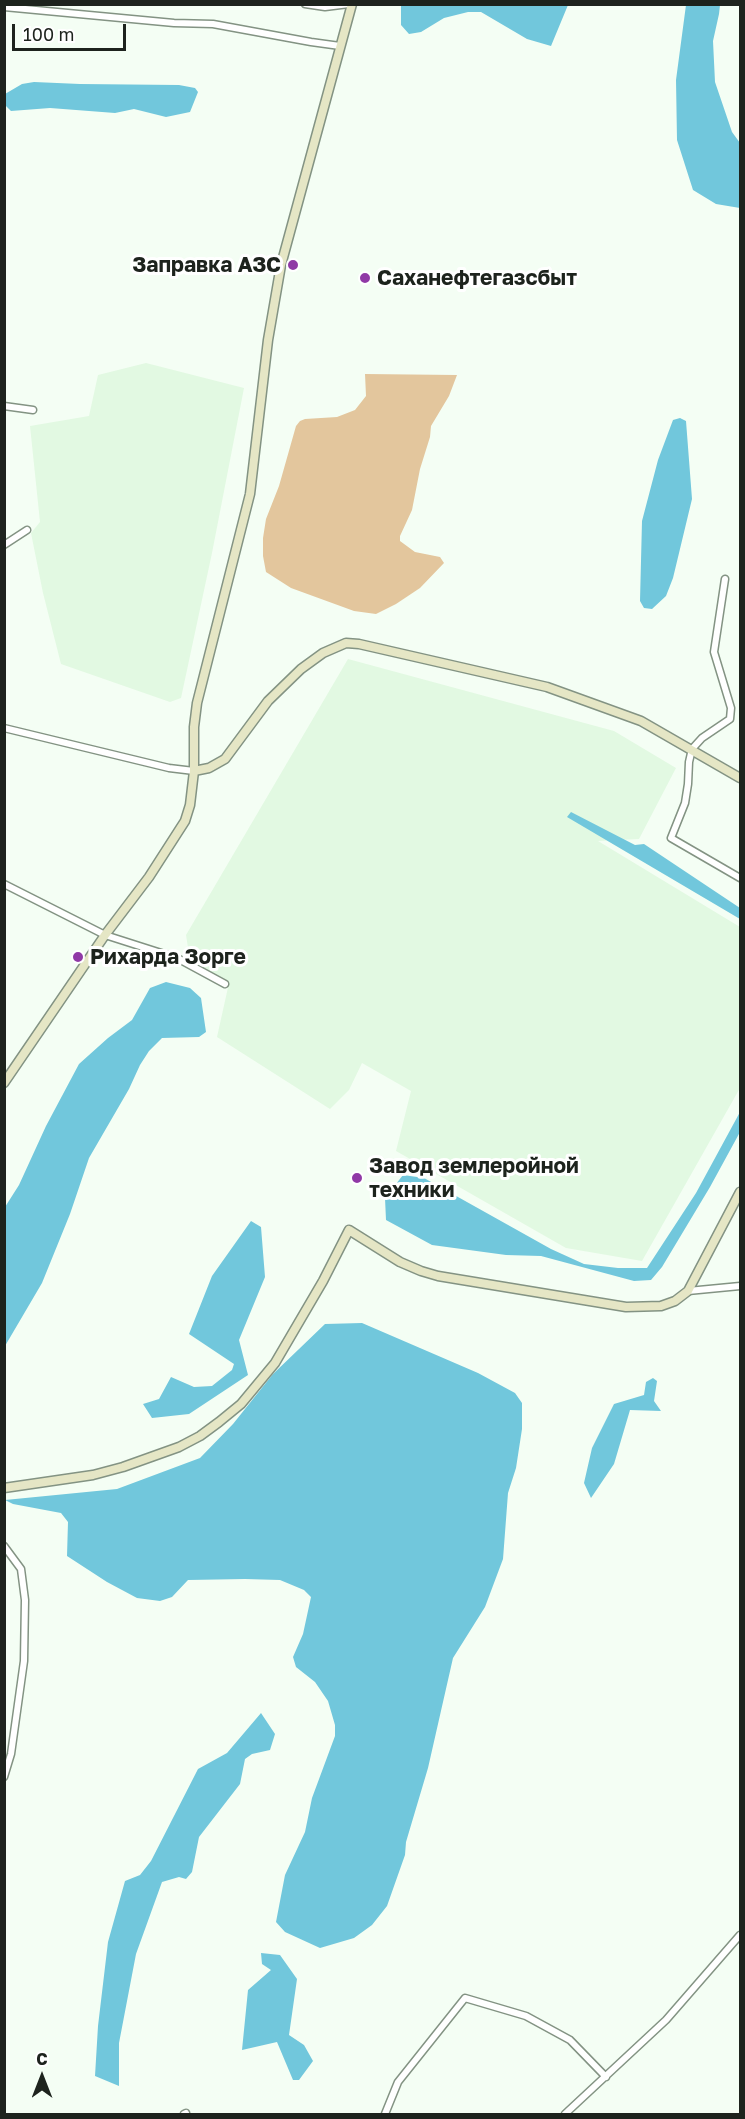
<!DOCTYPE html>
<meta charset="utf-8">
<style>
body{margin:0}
#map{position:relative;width:745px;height:2119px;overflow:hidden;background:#f4fef4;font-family:"Golos Text",sans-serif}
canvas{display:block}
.frame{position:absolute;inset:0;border:6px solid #1d231d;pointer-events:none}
.north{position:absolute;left:12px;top:2047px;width:60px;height:60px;-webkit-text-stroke:4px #fff;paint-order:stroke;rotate:0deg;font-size:16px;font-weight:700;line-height:24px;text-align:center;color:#1d231d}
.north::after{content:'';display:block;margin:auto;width:21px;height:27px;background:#1d231d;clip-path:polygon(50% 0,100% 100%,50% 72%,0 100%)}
.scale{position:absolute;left:12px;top:24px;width:114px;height:27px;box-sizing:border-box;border:3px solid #1d231d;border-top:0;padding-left:8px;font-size:18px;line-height:21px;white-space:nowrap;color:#1d231d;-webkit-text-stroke:4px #fff;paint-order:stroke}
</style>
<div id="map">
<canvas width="745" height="2119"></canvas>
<div class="frame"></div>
<div class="north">С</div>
<div class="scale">100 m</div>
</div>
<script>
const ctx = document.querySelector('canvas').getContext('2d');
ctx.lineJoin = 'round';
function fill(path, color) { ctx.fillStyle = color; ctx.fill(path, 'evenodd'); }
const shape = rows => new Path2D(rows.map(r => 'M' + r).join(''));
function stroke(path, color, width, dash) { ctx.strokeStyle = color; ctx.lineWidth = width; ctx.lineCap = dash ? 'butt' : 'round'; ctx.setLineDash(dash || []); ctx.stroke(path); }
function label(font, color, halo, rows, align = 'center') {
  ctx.font = font + ' "Golos Text",sans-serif'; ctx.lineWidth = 6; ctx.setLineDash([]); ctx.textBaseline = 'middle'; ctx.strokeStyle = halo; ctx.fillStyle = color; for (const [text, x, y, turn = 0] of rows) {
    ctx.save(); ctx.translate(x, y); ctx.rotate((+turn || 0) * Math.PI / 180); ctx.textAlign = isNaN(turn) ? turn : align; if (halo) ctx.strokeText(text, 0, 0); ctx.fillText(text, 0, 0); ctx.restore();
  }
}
fill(shape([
 [146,363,244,388,212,553,181,698,170,702,61,664,43,593,31,533,40,522,30,426,89,416,98,375],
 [348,659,614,731,676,768,639,839,598,841,740,927,740,1088,642,1261,566,1248,396,1151,411,1091,362,1063,349,1090,330,1109,217,1037,229,983,190,960,186,935]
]), '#e2f9e2');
fill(shape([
 [365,374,457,375,449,396,431,426,430,437,420,469,412,510,400,536,400,541,415,552,440,557,444,563,420,588,396,604,376,614,354,611,291,588,266,572,263,556,263,538,266,519,279,486,296,426,300,421,305,419,337,417,355,410,366,396]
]), '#e3c69d');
fill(shape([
 [401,5,401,4,568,5,551,46,527,39,481,12,468,12,444,18,421,32,409,34,401,25],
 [686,5,720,5,719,14,713,41,715,82,732,132,740,143,740,208,716,204,693,190,677,140,676,80],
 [34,82,80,84,179,85,195,88,198,92,190,112,166,117,134,109,115,113,50,108,11,111,5,105,5,94,22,84],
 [680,418,686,421,692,499,673,578,666,596,652,609,644,608,640,601,642,521,658,460,673,420],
 [571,812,635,845,644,844,740,908,740,919,567,817],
 [166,982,190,988,201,998,206,1032,199,1037,162,1038,149,1051,140,1065,129,1089,89,1158,70,1214,42,1283,5,1346,5,1207,19,1185,46,1126,79,1064,108,1038,132,1020,150,988],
 [740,1112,740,1132,710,1187,662,1267,651,1280,634,1281,541,1256,506,1255,432,1245,386,1220,385,1198,403,1175,424,1178,551,1249,584,1264,618,1268,647,1268,696,1193],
 [251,1221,261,1227,265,1277,239,1340,248,1375,189,1414,152,1418,143,1404,159,1399,171,1377,194,1387,212,1386,232,1370,234,1364,189,1334,212,1276],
 [362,1323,478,1373,515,1393,522,1403,522,1429,516,1468,508,1493,503,1559,485,1607,453,1658,428,1768,406,1842,405,1855,387,1906,372,1925,354,1938,320,1948,285,1932,276,1922,285,1875,305,1832,312,1798,335,1736,335,1725,328,1701,315,1682,296,1667,293,1657,303,1634,311,1597,304,1590,280,1580,245,1579,188,1580,172,1597,160,1601,137,1598,107,1582,67,1556,68,1522,61,1513,13,1504,5,1500,117,1489,200,1458,233,1424,273,1374,325,1324],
 [653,1378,657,1381,654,1401,661,1411,630,1410,614,1464,591,1498,584,1483,592,1448,614,1404,644,1395,646,1382],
 [261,1713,275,1734,270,1750,252,1754,245,1759,240,1784,199,1837,192,1872,186,1879,179,1877,162,1882,136,1954,119,2043,119,2086,95,2076,98,2026,108,1942,125,1881,140,1875,151,1861,198,1769,227,1753],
 [261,1953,280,1955,297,1979,289,2035,304,2045,313,2061,299,2080,293,2080,277,2042,242,2050,248,1990,271,1970,262,1964]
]), '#71c7dc');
const street = shape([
 [305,4,325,7,349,4],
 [4,7,174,23,213,24,311,42,340,46],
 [4,406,33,410],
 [4,545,27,530],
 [725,579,714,652,731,708,730,719,702,738,692,749,689,762,688,784,685,803,671,838,740,878],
 [4,728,169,768,194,771],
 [4,884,105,935,177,958,225,984],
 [688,1291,740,1286],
 [4,1546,21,1569,25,1600,24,1661,11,1754,4,1777],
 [184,2114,186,2113],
 [385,2114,398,2082,465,1998,526,2016,570,2040,606,2077],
 [565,2114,666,2020,740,1935]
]);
const secondary = shape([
 [194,771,209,768,225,759,268,701,301,669,323,653,346,643,359,644,547,687,641,721,740,778],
 [4,1083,105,935,149,877,185,821,190,805,194,771,194,727,197,703,250,494,268,340,281,265,352,4],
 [4,1488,93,1475,123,1467,179,1447,200,1436,219,1422,241,1404,275,1363,323,1281,349,1230,400,1262,421,1271,438,1276,626,1307,661,1306,675,1301,688,1291,740,1192]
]);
stroke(street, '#839383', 9);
stroke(secondary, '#839383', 11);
stroke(street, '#fff', 6);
stroke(secondary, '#e5e6c5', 8);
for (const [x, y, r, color] of [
 [293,265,6,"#9039a6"],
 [365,278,6,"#9039a6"],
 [78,957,6,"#9039a6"],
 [357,1178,6,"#9039a6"]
]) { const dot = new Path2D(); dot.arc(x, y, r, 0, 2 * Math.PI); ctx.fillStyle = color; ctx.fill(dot); stroke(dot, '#fff', 2); }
label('bold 21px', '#1d231d', '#fff', [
 ["Заправка АЗС",281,265,"right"],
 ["Саханефтегазсбыт",377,278],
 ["Рихарда Зорге",90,957],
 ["Завод землеройной",369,1166],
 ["техники",369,1190]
], 'left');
</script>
